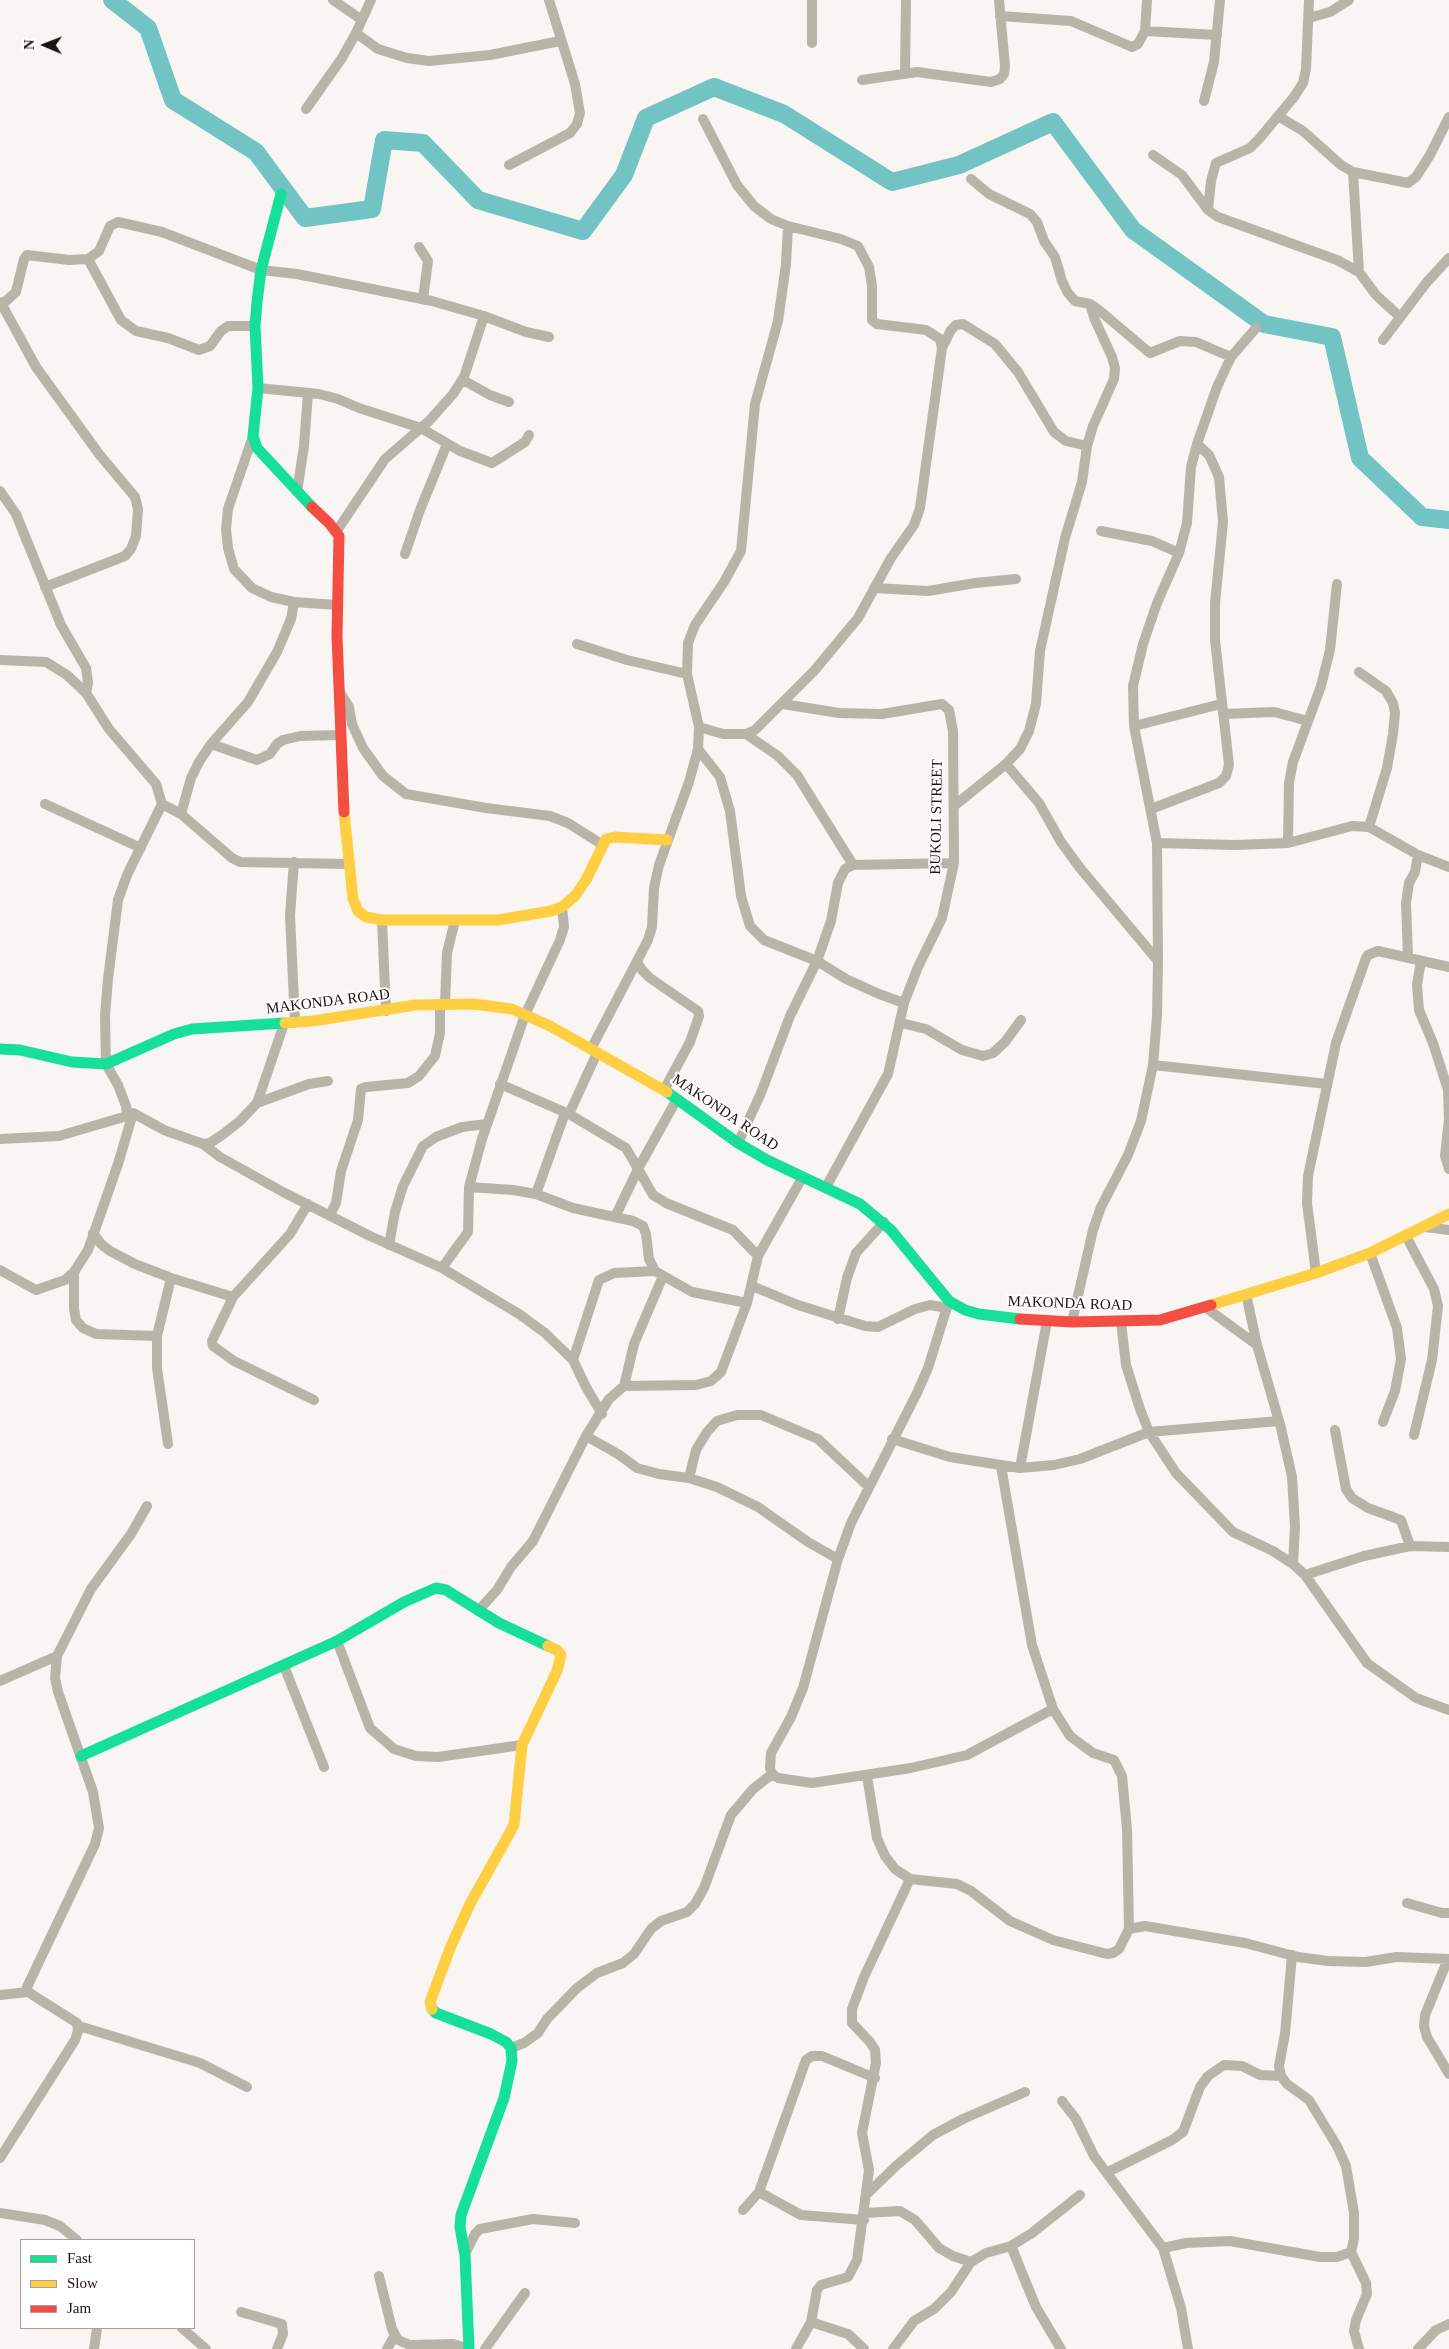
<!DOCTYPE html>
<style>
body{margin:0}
#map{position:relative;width:1449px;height:2349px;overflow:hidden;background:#f8f5f3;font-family:"Times New Roman",serif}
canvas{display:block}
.legend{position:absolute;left:20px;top:2239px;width:175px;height:90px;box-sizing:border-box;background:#fff;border:1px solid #a5a09f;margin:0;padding:6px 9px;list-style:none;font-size:15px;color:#1d120e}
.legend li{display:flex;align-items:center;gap:10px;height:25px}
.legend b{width:25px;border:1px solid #a5a09f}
.north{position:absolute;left:20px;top:20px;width:50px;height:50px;-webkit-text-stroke:4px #fff;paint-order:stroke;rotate:271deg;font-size:14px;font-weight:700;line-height:20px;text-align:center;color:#1d120e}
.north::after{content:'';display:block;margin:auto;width:18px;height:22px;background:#1d120e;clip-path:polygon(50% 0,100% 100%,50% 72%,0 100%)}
</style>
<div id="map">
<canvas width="1449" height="2349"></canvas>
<ul class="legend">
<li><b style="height:6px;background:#16e098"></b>Fast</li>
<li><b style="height:6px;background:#ffcf43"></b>Slow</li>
<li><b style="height:6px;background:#f24e42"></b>Jam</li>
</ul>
<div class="north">N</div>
</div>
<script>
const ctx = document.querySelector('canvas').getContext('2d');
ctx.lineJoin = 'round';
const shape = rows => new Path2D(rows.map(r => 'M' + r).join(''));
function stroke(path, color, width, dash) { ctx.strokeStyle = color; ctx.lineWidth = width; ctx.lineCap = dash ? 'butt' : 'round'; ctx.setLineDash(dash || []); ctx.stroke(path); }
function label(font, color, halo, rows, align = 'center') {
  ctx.font = font + ' "Times New Roman",serif'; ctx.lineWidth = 4; ctx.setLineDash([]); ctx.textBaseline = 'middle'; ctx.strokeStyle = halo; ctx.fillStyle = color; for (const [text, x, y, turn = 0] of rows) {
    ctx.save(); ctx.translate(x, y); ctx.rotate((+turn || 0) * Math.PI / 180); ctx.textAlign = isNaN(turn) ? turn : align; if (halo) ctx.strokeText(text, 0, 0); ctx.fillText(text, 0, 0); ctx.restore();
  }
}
stroke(shape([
 [112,0,148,28,173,100,256,152,305,218,372,209,384,140,423,143,478,200,583,231,624,175,646,118,714,87,784,114,892,182,959,165,1053,122,1133,230,1264,324,1332,337,1360,458,1422,517,1449,520]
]), '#72c3c3', 18);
stroke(shape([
 [333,0,362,20],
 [812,0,812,43],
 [1000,16,1071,21,1132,47,1138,44,1145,31,1217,35],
 [1309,18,1330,12,1349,0],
 [1145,31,1147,0],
 [356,33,378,49,407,58,429,61,490,55,560,41],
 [905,73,906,0],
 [862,80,917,72,991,82,1000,79,1004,74,1005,66,999,0],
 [1204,101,1214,62,1220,0],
 [306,109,342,58,356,33,371,0],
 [1278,116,1303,131,1341,165,1353,172,1408,183,1416,177,1430,155,1449,117],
 [1153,155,1182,175,1208,210,1218,217,1337,260,1359,272,1376,295,1400,317],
 [509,165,570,133,577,124,580,113,575,84,549,0],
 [1353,172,1359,272],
 [971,179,989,194,1030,214,1037,222,1044,241,1055,257,1062,281,1068,293,1075,301,1090,304,1099,310,1145,349,1150,353,1180,341,1196,342,1231,357],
 [1208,210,1211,181,1216,163,1250,148,1259,139,1294,97,1303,83,1306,69,1309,0],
 [419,247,428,261,423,299],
 [88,259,121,320,136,331,168,338,199,350,210,346,221,331,228,326,255,326],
 [0,303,6,301,16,292,24,259,27,255,69,260,88,259,99,251,110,226,118,222,162,232,261,270,297,274,432,301,484,316,526,332,549,337],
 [1,303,36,367,99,454,135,497,138,509,136,536,131,549,125,556,45,587],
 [1383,340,1427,282,1449,258],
 [942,348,951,330,956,325,963,324,995,344,1018,372,1054,432,1066,441,1087,446],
 [463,380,490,395,509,402],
 [258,388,319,394,338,399,359,408,421,428,460,451,492,463,525,442,529,435],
 [253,436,228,509,226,529,228,548,234,569,252,588,271,597,294,602,337,605],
 [0,491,16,514,61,625,86,668,88,683,86,693],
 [297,492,304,446,308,393],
 [1101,531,1152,541,1179,553],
 [336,532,385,459,429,421,453,394,464,377,484,316],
 [405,554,420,510,447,444],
 [874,588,928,591,975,583,1016,579],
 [577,644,627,660,687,674],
 [0,660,46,662,67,675,86,693,109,729,156,784,162,804,127,875,118,900,108,979,105,1016,106,1064,118,1085,126,1106,127,1116,133,1113,118,1164,88,1250,74,1272,65,1280,36,1290,0,1270],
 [1359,672,1386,691,1393,703,1395,713,1393,734,1387,768,1369,827],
 [339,691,349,707,352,724,363,748,383,776,406,794,486,808,550,816,568,823,603,845],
 [783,704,839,713,882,714,942,704,949,710,953,731,954,863,942,918,918,967,904,1003,888,1074,826,1187],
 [1223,714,1274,712,1308,721],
 [1134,726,1221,704],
 [699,727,723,734,746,734,755,730,814,671,858,618,891,558,914,525,920,508,942,348,940,339,926,330,877,324,872,320,872,286,869,267,858,246,841,239,788,226,771,219,754,206,737,185,703,119],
 [746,734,778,756,797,775,853,865],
 [211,744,257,760,270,754,277,744,283,740,300,736,340,735],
 [698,749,720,777,730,811,741,896,750,926,764,940,817,961,846,979,879,994,904,1003],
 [1006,764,1039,803,1061,842,1080,868,1158,961],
 [45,804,141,848],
 [162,804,181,814,232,858,240,862,348,864],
 [954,806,1006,764,1020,749,1029,731,1036,704,1040,651,1065,538,1082,482,1087,446,1093,426,1114,379,1115,368,1112,357,1095,320,1090,304],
 [1151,809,1219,783,1226,776,1229,765,1215,640,1215,603,1223,522,1219,477,1209,455,1197,444],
 [181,814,191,778,199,762,211,744,248,702,277,652,291,619,294,602],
 [1157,843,1235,845,1288,843,1352,826,1369,827,1418,855,1449,867],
 [1288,843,1289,783,1293,762,1321,686,1330,650,1337,584],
 [294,862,290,915,295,1023],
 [382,920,386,1011],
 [1408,957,1406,903,1409,883,1415,872,1418,855],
 [1421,961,1417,985,1419,1010,1433,1043,1448,1090,1449,1119,1445,1156,1449,1169],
 [637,962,642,970,650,978,698,1011,699,1016,690,1042,664,1090],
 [445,1004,447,953,455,920],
 [901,1023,926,1029,962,1050,983,1056,993,1053,1005,1042,1021,1020],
 [591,1049,648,940,652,927,654,888,659,865,689,782,698,749,699,727,687,674,688,643,695,625,724,582,741,551,755,404,778,321,786,264,788,226],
 [1153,1065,1327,1084],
 [500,1084,569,1114,626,1148,653,1195,666,1203,733,1230,758,1256],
 [257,1103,309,1084,328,1081],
 [133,1113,164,1130,203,1144,220,1157,283,1192,370,1236,442,1268,519,1314,545,1333,573,1360,586,1387,602,1414],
 [569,1114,597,1053],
 [0,1139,59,1136,127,1116],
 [738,1143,761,1093,790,1016,817,961,831,921,838,883,845,869,853,865,954,863],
 [203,1144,210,1143,222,1135,240,1121,257,1103,284,1024],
 [469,1187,513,1190,536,1194,573,1208,633,1221,643,1226,646,1234,649,1259,655,1271,692,1292,747,1303],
 [536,1194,565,1113],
 [308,1204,290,1234,233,1297,212,1341,213,1346,234,1361,314,1400],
 [330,1215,336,1203,341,1171,358,1120,361,1089,366,1087,408,1083,419,1076,435,1056,440,1033,440,1004],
 [615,1217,639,1167,677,1099],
 [1425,1227,1449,1230],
 [93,1233,101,1244,110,1251,135,1264,171,1278,233,1297],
 [1406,1236,1434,1289,1438,1306,1432,1360,1414,1435],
 [389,1245,395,1212,403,1186,423,1146,436,1137,462,1127,487,1124],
 [1370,1253,1397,1328,1401,1359,1395,1391,1383,1422],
 [442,1268,468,1232,469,1187,482,1139,525,1015,560,940,564,927,562,907],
 [74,1272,74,1309,76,1320,83,1328,96,1334,157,1336],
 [1316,1273,1307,1203,1308,1176,1336,1043,1366,958,1368,955,1378,951,1449,967],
 [752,1286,798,1305,865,1326,878,1327,915,1309,930,1305,947,1308],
 [1246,1294,1257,1345,1281,1428,1292,1477,1295,1527,1293,1564],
 [949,1301,928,1368,917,1393,851,1523,838,1559,803,1688,791,1717,771,1753,770,1768,772,1774,778,1778,812,1783,911,1768,967,1755,1053,1709],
 [1205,1307,1257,1345],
 [838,1319,847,1278,856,1253,884,1222],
 [1072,1322,1093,1230,1101,1207,1128,1155,1141,1121,1153,1065,1157,1016,1158,961,1157,843,1134,726,1133,686,1143,644,1157,603,1179,553,1187,523,1191,467,1197,444,1217,387,1231,357,1256,328],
 [1121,1322,1126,1365,1140,1409,1149,1432,1176,1473,1233,1532,1273,1551,1293,1564,1305,1575,1367,1663,1416,1698,1449,1710],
 [573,1360,599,1280,614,1273,655,1271],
 [624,1386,634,1344,663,1276],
 [1335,1430,1346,1489,1352,1498,1368,1508,1401,1520,1410,1546],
 [586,1436,618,1454,637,1468,659,1474,689,1478,717,1487,758,1507,808,1542,838,1559],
 [892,1439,950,1457,1020,1468,1054,1465,1080,1459,1149,1432,1279,1421],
 [168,1444,157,1368,157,1336,171,1278],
 [1001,1466,1032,1645,1053,1709,1070,1736,1093,1753,1114,1760,1122,1776,1127,1829,1129,1929],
 [1020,1468,1047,1321],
 [689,1478,696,1450,707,1432,717,1421,737,1415,761,1415,818,1439,868,1486],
 [1305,1575,1364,1556,1410,1546,1449,1547],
 [478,1611,497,1590,511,1567,533,1541,586,1436,609,1399,624,1386,696,1385,711,1381,721,1372,747,1303,758,1256,802,1178],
 [337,1641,370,1728,394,1749,416,1756,438,1757,522,1745],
 [284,1666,324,1767],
 [0,1681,57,1656],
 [867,1776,877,1838,885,1856,895,1869,910,1879,957,1884,971,1891,1010,1921,1053,1940,1107,1954,1113,1953,1119,1949,1129,1929,1145,1926,1245,1943,1298,1957,1328,1961,1366,1962,1396,1957,1449,1959],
 [1407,1903,1442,1913,1449,1913],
 [1448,1959,1425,2015,1424,2026,1427,2037,1449,2074],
 [0,1995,28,1992],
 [79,2026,200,2063,247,2087],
 [511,2048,524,2043,538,2033,547,2019,577,1988,597,1973,623,1963,634,1954,651,1929,661,1921,687,1912,695,1904,704,1888,731,1815,753,1789,772,1774],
 [1062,2101,1076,2119,1094,2156,1163,2248,1181,2308,1188,2349],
 [0,2158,75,2040,78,2031,77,2023,28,1992,27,1987,95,1844,99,1828,93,1792,58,1692,55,1678,57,1656,91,1589,131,1534,147,1506],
 [1108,2172,1172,2140,1183,2132,1200,2087,1208,2076,1224,2065,1242,2066,1260,2075,1281,2076],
 [759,2192,801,2215,864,2220],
 [867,2194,897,2165,933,2135,963,2119,1025,2092],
 [743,2210,759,2192,806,2060,812,2056,822,2056,875,2078],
 [0,2213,45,2220,60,2226,77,2240],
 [865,2213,900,2211,915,2220,939,2248,953,2256,971,2262],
 [1011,2246,1036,2307,1061,2349],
 [1163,2248,1186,2243,1230,2241,1320,2257,1337,2257,1351,2252,1354,2239,1354,2213,1346,2166,1337,2146,1309,2100,1287,2084,1281,2076,1279,2066,1285,2034,1292,1955],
 [1351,2252,1366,2283,1367,2294,1356,2320,1354,2331,1359,2349],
 [465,2254,475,2234,480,2229,533,2219,575,2223],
 [379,2276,392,2329,398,2340,410,2345,453,2344,469,2349],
 [241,2312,282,2324,283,2334,277,2349],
 [811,2322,848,2334,864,2349],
 [182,2328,206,2349],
 [94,2349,97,2328],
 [387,2349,395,2335],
 [485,2349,525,2293],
 [796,2349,811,2322,817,2290,821,2285,848,2277,857,2260,869,2170,862,2133,876,2063,875,2050,870,2042,852,2023,852,2009,864,1977,910,1879],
 [893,2349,914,2321,934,2309,951,2292,971,2262,986,2253,1011,2246,1032,2233,1080,2195],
 [1418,2349,1436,2330,1449,2324]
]), '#b8b4aa', 10);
stroke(shape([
 [281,194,261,270,257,302,255,326,258,388,253,436,257,448,312,507],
 [0,1049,20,1050,72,1062,106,1064,174,1034,192,1029,285,1023],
 [667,1092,738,1143,767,1160,860,1204,891,1230,949,1301,965,1310,979,1314,1020,1319],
 [81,1756,337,1641,404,1602,436,1588,446,1590,499,1623,548,1646],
 [432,2009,436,2013,491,2034,506,2042,511,2048,512,2061,504,2098,461,2215,460,2227,465,2255,469,2349]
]), '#16e098', 11);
stroke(shape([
 [344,812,353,899,358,911,366,917,382,920,498,920,551,911,562,907,575,896,586,880,606,839,615,837,667,840],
 [285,1023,313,1021,415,1005,473,1004,512,1009,550,1026,667,1092],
 [1211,1305,1316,1273,1370,1253,1449,1214],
 [432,2009,430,2002,451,1946,470,1904,514,1825,522,1745,557,1671,561,1655,557,1650,548,1646]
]), '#ffcf43', 11);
stroke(shape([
 [312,507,329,523,339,536,337,636,344,812],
 [1020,1319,1072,1322,1160,1320,1211,1305]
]), '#f24e42', 11);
label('15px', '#1d120e', '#fff', [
 ["BUKOLI STREET",937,817,-89],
 ["MAKONDA ROAD",328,1002,-7],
 ["MAKONDA ROAD",725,1113,34],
 ["MAKONDA ROAD",1070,1304,2]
]);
</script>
